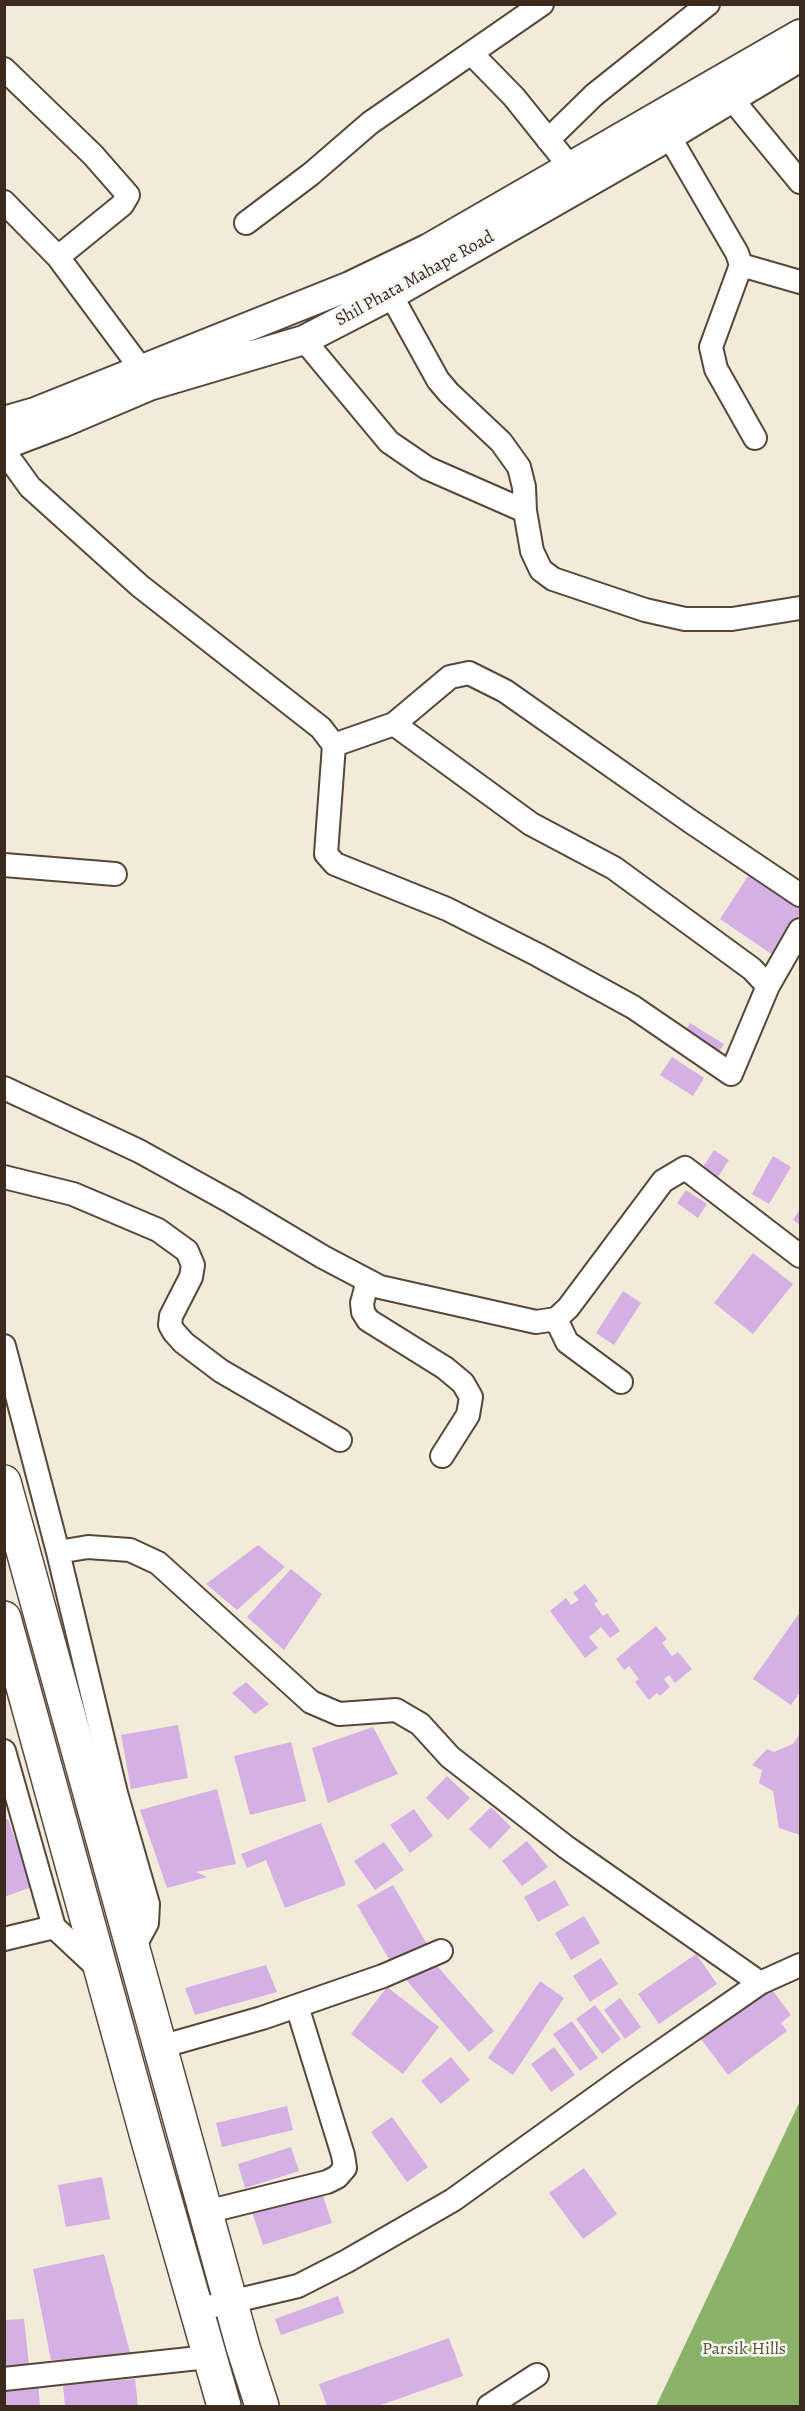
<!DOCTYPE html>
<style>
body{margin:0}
#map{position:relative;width:805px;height:2411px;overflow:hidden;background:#f3ebda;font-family:Alegreya,serif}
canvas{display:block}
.frame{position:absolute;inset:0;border:6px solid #3b2a1e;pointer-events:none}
</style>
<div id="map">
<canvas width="805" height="2411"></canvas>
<div class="frame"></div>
</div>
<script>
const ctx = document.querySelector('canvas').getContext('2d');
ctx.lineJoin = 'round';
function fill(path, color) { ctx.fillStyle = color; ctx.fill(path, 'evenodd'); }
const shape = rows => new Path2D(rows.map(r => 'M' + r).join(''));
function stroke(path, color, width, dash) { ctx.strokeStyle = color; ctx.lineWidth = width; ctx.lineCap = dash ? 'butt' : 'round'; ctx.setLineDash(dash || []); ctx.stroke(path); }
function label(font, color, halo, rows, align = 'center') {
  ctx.font = font + ' Alegreya,serif'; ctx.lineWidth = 5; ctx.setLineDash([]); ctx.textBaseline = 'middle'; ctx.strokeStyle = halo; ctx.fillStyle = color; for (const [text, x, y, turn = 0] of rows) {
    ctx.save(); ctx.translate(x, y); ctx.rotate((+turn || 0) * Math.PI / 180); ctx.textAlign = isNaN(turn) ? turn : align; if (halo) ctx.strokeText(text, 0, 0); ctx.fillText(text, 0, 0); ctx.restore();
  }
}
fill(shape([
 [800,2101,800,2406,656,2406]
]), '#8ab269');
fill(shape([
 [750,873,800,906,800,914,773,955,720,919],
 [690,1023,724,1044,716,1057,682,1036],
 [672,1057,704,1078,693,1096,660,1075],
 [714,1150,729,1160,716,1180,701,1170],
 [773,1156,791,1167,769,1204,752,1194],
 [686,1190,707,1204,698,1218,677,1203],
 [800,1209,800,1225,793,1220],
 [753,1253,793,1284,753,1334,714,1303],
 [623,1291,641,1303,614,1345,596,1333],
 [258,1545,285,1567,237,1610,206,1584],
 [291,1569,322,1594,284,1650,247,1617],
 [585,1584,598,1601,594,1604,603,1616,607,1613,620,1631,610,1638,601,1627,589,1637,598,1648,585,1658,550,1611,566,1598,571,1605,579,1600,573,1593],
 [800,1612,800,1692,791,1705,753,1679],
 [656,1626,667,1639,662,1643,672,1656,678,1652,692,1669,675,1683,669,1675,664,1679,670,1687,660,1696,657,1693,649,1700,635,1682,639,1679,629,1666,624,1670,616,1659],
 [246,1682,269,1704,255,1714,232,1693],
 [178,1725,188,1778,131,1789,121,1735],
 [373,1727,398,1774,328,1803,312,1748],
 [800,1733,800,1835,779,1828,773,1791,759,1783,762,1770,752,1765,767,1749,774,1752,793,1744],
 [291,1742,306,1801,250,1815,234,1756],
 [447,1776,470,1798,448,1820,426,1798],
 [217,1789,236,1864,196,1872,207,1877,167,1888,140,1810],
 [491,1807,511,1827,490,1849,469,1829],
 [414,1809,433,1836,410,1853,390,1825],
 [8,1819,32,1887,4,1897,4,1820],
 [321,1823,346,1885,285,1908,266,1860,247,1868,241,1854],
 [527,1841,548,1867,522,1886,502,1861],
 [384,1842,404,1870,375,1890,354,1861],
 [555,1880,569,1905,538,1922,524,1897],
 [393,1885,427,1944,392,1964,357,1905],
 [584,1916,600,1943,571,1960,555,1933],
 [696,1954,717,1984,659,2024,638,1994],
 [601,1958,618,1984,590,2002,573,1976],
 [431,1959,494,2031,469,2052,406,1980],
 [266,1965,277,1992,195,2015,185,1988],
 [540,1981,564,1998,513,2075,488,2058],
 [387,1987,439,2027,403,2074,351,2034],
 [770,1987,791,2015,781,2023,787,2031,728,2075,701,2039],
 [620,1998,641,2027,625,2039,604,2010],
 [595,2005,621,2039,602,2054,576,2019],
 [572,2021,598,2058,580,2071,553,2034],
 [554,2047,575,2075,551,2092,531,2064],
 [451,2057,470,2080,441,2104,421,2081],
 [287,2106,293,2130,222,2147,216,2123],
 [392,2117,428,2167,407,2182,371,2132],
 [291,2147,299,2171,245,2188,238,2164],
 [584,2168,617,2214,583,2239,549,2193],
 [102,2177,110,2219,66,2227,58,2185],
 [320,2187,332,2223,263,2245,251,2209],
 [104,2254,131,2356,51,2360,33,2269],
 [338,2296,344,2313,281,2335,275,2319],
 [24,2319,29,2365,4,2368,4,2320],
 [449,2338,463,2376,378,2406,327,2406,319,2384],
 [135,2379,138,2406,65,2406,63,2385],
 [38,2382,40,2406,4,2406,4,2385]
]), '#d5b0e5');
const minor = shape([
 [471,53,514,97,579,178],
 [4,69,93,155,128,195,122,205,58,257],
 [731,98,800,182],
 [669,136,737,253,741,265,711,347,716,369,755,438],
 [548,140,594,95,708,4],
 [4,202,58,257,142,370,148,384],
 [246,223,311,174,370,123,542,4],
 [741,265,800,282],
 [391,295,438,380,449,393,501,442,519,467,524,487,525,511,532,551,541,570,553,579,645,610,685,619,732,619,800,608],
 [304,340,389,442,427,468,525,511],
 [4,451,30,487,140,586,321,728,334,745],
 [394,724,531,824,614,868,752,969,768,986],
 [4,865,115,874],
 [800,895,690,821,505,691,469,673,450,677,394,724,334,745,326,854,335,864,447,909,538,955,633,1007,731,1074,768,986,800,930],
 [4,1088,139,1151,231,1202,323,1257,380,1287,536,1322,556,1319,568,1308,663,1181,685,1168,800,1256],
 [4,1177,73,1194,158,1230,187,1251,193,1265,191,1277,171,1316,170,1325,174,1332,184,1343,221,1371,340,1440],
 [368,1281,362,1303,363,1312,368,1320,445,1368,463,1383,471,1397,468,1415,442,1456],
 [556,1319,567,1342,621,1382],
 [4,1346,58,1552,116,1793,148,1904,147,1923,133,1949],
 [58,1552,88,1547,130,1550,158,1563,311,1702,339,1714,396,1710,420,1724,450,1757,566,1847,760,1983],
 [4,1751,54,1927,99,1969],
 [4,1939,54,1927],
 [160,2047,262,2018,383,1976,441,1951],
 [206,2212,327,2182,337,2177,345,2168,343,2155,297,2006],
 [196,2310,298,2286,347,2261,453,2200,627,2075,760,1983,800,1965],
 [4,2379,208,2357],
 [489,2406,537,2375]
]);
const major = shape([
 [4,421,35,412,350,286,429,248,800,34],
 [4,445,62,423,149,386,304,340,391,295,669,136,800,57]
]);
const highway = shape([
 [4,1482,243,2347,262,2406],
 [4,1618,149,2144,224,2406]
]);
stroke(minor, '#57473a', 26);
stroke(major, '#57473a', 32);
stroke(highway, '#57473a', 36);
stroke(minor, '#fff', 22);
stroke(major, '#fff', 28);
stroke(highway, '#fff', 33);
label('18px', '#3b2a1e', '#f6f6f2', [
 ["Shil Phata Mahape Road",415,279,-29]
]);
label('18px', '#585435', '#f6f6f2', [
 ["Parsik Hills",744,2350]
]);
</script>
